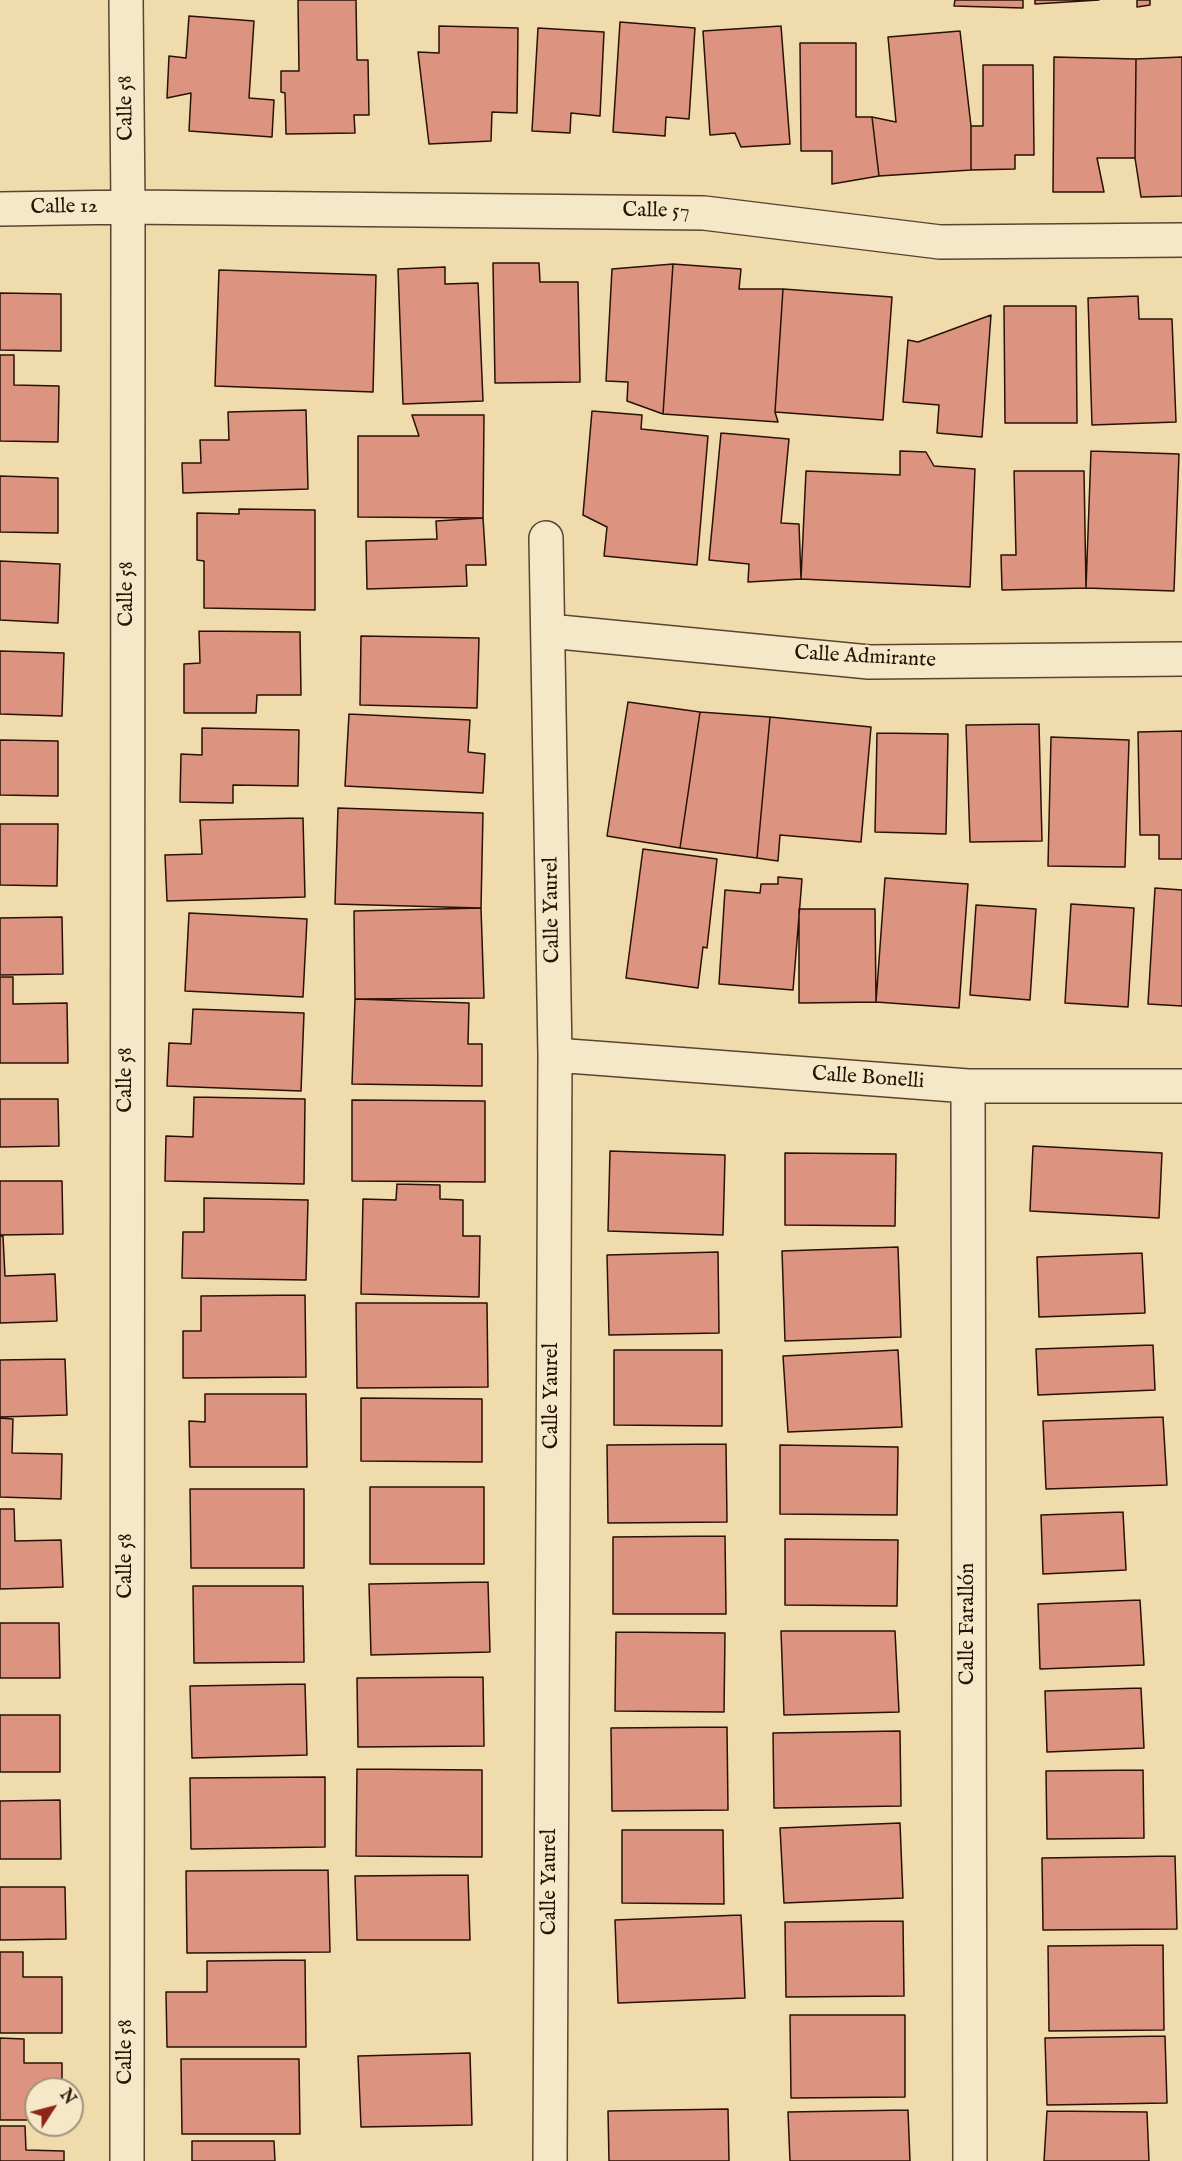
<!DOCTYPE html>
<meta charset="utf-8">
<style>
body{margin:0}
#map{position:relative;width:1182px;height:2161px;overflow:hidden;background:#efdbab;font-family:"IM FELL English",serif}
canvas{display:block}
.north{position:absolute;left:24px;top:2077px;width:60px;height:60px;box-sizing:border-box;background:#f5e8c8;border:2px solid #a3927a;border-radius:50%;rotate:54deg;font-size:16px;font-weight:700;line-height:24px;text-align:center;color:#291106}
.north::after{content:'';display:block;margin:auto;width:21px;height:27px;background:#8f2418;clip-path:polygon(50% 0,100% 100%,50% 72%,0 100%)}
</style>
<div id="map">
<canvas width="1182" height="2161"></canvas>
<div class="north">N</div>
</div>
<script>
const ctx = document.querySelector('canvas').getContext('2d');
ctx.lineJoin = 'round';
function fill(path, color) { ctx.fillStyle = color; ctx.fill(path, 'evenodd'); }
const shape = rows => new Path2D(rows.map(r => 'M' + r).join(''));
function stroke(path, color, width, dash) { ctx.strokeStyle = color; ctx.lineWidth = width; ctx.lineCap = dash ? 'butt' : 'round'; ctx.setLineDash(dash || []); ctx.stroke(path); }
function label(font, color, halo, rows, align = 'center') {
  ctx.font = font + ' "IM FELL English",serif'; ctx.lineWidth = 5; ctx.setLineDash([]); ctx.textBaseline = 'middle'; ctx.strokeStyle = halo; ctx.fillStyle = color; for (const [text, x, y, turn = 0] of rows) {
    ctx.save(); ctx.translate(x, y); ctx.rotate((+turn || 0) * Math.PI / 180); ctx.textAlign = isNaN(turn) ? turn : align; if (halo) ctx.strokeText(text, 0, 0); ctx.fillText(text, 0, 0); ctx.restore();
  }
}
const building = shape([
 [298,0,356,0,357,60,368,60,369,115,354,115,355,133,286,134,285,93,281,92,281,71,299,71,298,0],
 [955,0,1023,0,1023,8,954,6,955,0],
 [1035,0,1099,0,1035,4,1035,0],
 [1137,0,1150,0,1150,5,1137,7,1137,0],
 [189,16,254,21,249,98,274,100,272,137,189,131,191,93,167,98,169,56,186,58,189,16],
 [620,22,695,28,689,119,666,117,665,136,613,132,620,22],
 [439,26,518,28,517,113,492,112,491,141,429,144,418,52,439,53,439,26],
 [781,26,790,144,741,147,735,133,710,135,703,31,781,26],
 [538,28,604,32,600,116,571,113,570,133,532,131,538,28],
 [960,31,971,126,971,170,879,176,872,117,896,122,888,37,960,31],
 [800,43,856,43,856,117,872,117,879,176,832,184,832,151,801,151,800,43],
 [1054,57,1136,59,1135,158,1097,158,1104,192,1053,192,1054,57],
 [1182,57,1182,196,1141,197,1135,158,1136,59,1182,57],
 [983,65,1033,65,1034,155,1015,155,1015,169,971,170,971,126,983,126,983,65],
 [493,263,539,263,540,282,578,282,580,382,495,383,493,263],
 [673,264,663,414,627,401,628,382,606,381,612,269,673,264],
 [673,264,741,269,739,289,783,289,775,412,778,422,663,414,673,264],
 [445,267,445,284,478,283,483,401,403,404,398,269,445,267],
 [219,270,376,275,373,392,215,386,219,270],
 [783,289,892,297,883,420,775,412,783,289],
 [0,293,61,294,61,351,0,350,0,293],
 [1138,296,1139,319,1172,319,1176,422,1092,425,1088,298,1138,296],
 [1004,306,1076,306,1077,423,1005,423,1004,306],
 [991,315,982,437,937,433,939,405,903,402,908,340,918,342,991,315],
 [0,355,14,355,14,385,59,386,58,442,0,441,0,355],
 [306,410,308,489,183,493,182,463,201,463,200,440,229,440,228,412,306,410],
 [592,411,642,415,641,429,708,436,697,565,604,556,607,527,583,515,592,411],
 [412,415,484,415,483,518,358,517,358,436,419,436,412,415],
 [721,433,789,439,781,523,799,524,801,579,748,582,749,564,709,560,721,433],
 [900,451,926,452,934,466,975,469,970,587,801,579,806,471,900,475,900,451],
 [1091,451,1179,454,1174,591,1086,588,1091,451],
 [1014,471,1084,471,1086,588,1002,590,1001,555,1016,555,1014,471],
 [0,476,58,478,58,533,0,532,0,476],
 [239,509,315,510,315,610,204,608,204,561,197,560,197,513,239,514,239,509],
 [483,518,486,565,466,565,467,586,367,589,366,541,437,539,436,521,483,518],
 [0,561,60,564,58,623,0,620,0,561],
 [199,631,300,632,301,695,257,695,256,713,184,713,184,664,200,663,199,631],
 [361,636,479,638,477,708,360,705,361,636],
 [0,651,64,653,62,716,0,714,0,651],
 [628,702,700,712,680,848,607,836,628,702],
 [700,712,770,717,757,858,680,848,700,712],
 [349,714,470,720,468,752,485,754,483,793,345,786,349,714],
 [770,717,871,727,861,842,780,835,778,861,757,858,770,717],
 [1039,724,1042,841,970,842,966,725,1039,724],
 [202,728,299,730,298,786,233,785,233,803,180,802,181,754,202,755,202,728],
 [1182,731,1182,859,1159,859,1159,835,1140,835,1138,732,1182,731],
 [877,733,948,734,946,834,875,832,877,733],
 [1051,737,1129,740,1125,867,1048,866,1051,737],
 [0,740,58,741,58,796,0,795,0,740],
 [338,808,483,813,481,908,335,904,338,808],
 [303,818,305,897,167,901,165,855,202,854,200,820,303,818],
 [0,824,58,824,57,886,0,885,0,824],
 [643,849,717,859,707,948,703,947,698,988,626,978,643,849],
 [778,877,802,879,793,990,719,984,725,890,760,893,761,884,778,884,778,877],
 [885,878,968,884,959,1008,876,1002,885,878],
 [1155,888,1182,890,1182,1006,1148,1004,1155,888],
 [1071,904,1134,908,1128,1007,1065,1003,1071,904],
 [976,905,1036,909,1030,1000,970,995,976,905],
 [481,908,484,998,355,999,354,911,481,908],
 [799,909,875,909,876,1002,799,1003,799,909],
 [189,913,307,919,303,997,185,991,189,913],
 [62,917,63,974,0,975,0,918,62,917],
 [0,977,13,977,13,1004,67,1003,68,1063,0,1063,0,977],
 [355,999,469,1003,468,1044,482,1044,482,1086,352,1084,355,999],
 [193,1009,304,1013,301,1091,167,1086,169,1043,191,1044,193,1009],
 [194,1097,305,1099,304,1184,165,1181,166,1136,193,1137,194,1097],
 [0,1099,58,1099,59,1146,0,1147,0,1099],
 [352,1100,485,1101,485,1182,352,1181,352,1100],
 [1033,1146,1162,1153,1159,1218,1030,1211,1033,1146],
 [610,1151,725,1155,723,1235,608,1231,610,1151],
 [785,1153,896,1154,895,1226,785,1225,785,1153],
 [0,1181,62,1181,63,1234,0,1235,0,1181],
 [397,1184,440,1185,440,1199,463,1200,463,1236,480,1236,479,1297,361,1294,363,1199,396,1200,397,1184],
 [204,1198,308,1200,306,1280,182,1278,183,1232,204,1232,204,1198],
 [0,1236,3,1236,5,1276,55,1274,57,1321,0,1323,0,1236],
 [898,1247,901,1337,785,1341,782,1251,898,1247],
 [718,1252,719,1333,609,1335,607,1255,718,1252],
 [1142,1253,1145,1313,1039,1317,1037,1257,1142,1253],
 [305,1295,306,1377,183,1378,183,1331,201,1331,201,1296,305,1295],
 [356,1303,487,1303,488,1387,357,1388,356,1303],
 [1153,1345,1155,1390,1038,1395,1036,1349,1153,1345],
 [614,1350,722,1350,722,1426,614,1425,614,1350],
 [898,1350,902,1427,788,1432,783,1356,898,1350],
 [65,1359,67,1415,0,1417,0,1360,65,1359],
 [205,1394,306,1394,307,1467,190,1467,189,1421,205,1422,205,1394],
 [361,1398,482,1399,482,1462,361,1461,361,1398],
 [1163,1417,1167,1485,1046,1489,1043,1421,1163,1417],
 [0,1418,13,1419,12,1453,62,1454,61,1499,0,1497,0,1418],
 [726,1444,727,1522,608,1523,607,1445,726,1444],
 [780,1445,898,1447,897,1515,780,1514,780,1445],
 [370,1487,484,1487,484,1564,370,1564,370,1487],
 [190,1489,304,1489,304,1568,191,1568,190,1489],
 [0,1509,14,1509,15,1541,61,1540,63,1587,0,1589,0,1509],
 [1123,1512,1126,1570,1043,1574,1041,1515,1123,1512],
 [725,1536,726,1614,613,1614,613,1537,725,1536],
 [785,1539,898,1540,897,1606,785,1605,785,1539],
 [488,1582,490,1652,371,1655,369,1584,488,1582],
 [193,1586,303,1586,304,1662,194,1663,193,1586],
 [1140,1600,1144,1665,1040,1669,1038,1604,1140,1600],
 [0,1623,59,1623,60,1678,0,1678,0,1623],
 [781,1631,895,1631,899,1712,784,1715,781,1631],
 [616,1632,725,1633,724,1712,615,1711,616,1632],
 [483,1677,484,1746,358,1747,357,1678,483,1677],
 [305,1684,307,1755,192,1758,190,1686,305,1684],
 [1141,1688,1144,1748,1047,1752,1045,1691,1141,1688],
 [0,1715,60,1715,60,1772,0,1772,0,1715],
 [727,1727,728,1810,612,1811,611,1728,727,1727],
 [900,1731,901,1806,774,1808,773,1733,900,1731],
 [357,1769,482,1770,482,1857,356,1856,357,1769],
 [1143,1770,1144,1838,1047,1839,1046,1771,1143,1770],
 [325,1777,325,1847,191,1849,190,1778,325,1777],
 [60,1800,61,1859,0,1859,0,1801,60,1800],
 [900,1823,903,1898,784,1903,780,1828,900,1823],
 [622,1830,723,1830,724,1904,622,1903,622,1830],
 [1175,1856,1177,1929,1043,1930,1042,1858,1175,1856],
 [328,1870,330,1952,187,1953,186,1871,328,1870],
 [468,1875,470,1940,357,1940,355,1876,468,1875],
 [0,1887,65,1887,66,1939,0,1940,0,1887],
 [741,1915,745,1998,618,2003,615,1920,741,1915],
 [903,1921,904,1996,786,1997,785,1922,903,1921],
 [1163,1945,1164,2030,1049,2031,1048,1946,1163,1945],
 [0,1952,23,1952,23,1977,62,1977,62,2033,0,2033,0,1952],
 [305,1960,306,2047,167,2047,166,1992,207,1992,207,1961,305,1960],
 [790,2015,905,2015,905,2097,791,2098,790,2015],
 [1165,2036,1167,2103,1047,2105,1045,2038,1165,2036],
 [0,2038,24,2039,24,2063,62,2063,62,2089,36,2089,36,2120,0,2120,0,2038],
 [470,2053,472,2125,361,2127,358,2056,470,2053],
 [181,2059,299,2059,300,2134,182,2134,181,2059],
 [728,2109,729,2161,609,2161,608,2111,728,2109],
 [908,2110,910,2161,790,2161,788,2112,908,2110],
 [1047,2111,1147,2112,1149,2161,1044,2161,1047,2111],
 [0,2126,25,2126,26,2150,64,2151,64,2161,0,2161,0,2126],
 [192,2141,274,2141,275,2161,192,2161,192,2141]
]);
fill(building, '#dc9480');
stroke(building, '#291106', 1.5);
const street = shape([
 [126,0,128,207,127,2161],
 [0,209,128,207,704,213,940,242,1182,240],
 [546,538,555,1055,550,2161],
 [549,631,869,662,1182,659],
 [555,1055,968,1086,1182,1086],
 [968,1086,970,2161]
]);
stroke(street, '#5a442f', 36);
stroke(street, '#f5e8c8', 33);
label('21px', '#291106', '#f5e8c8', [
 ["Calle 58",127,108,-91],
 ["Calle 12",64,208,-1],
 ["Calle 57",656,212,1],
 ["Calle 58",128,594,-90],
 ["Calle Admirante",865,658,3],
 ["Calle Yaurel",553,910,-91],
 ["Calle Bonelli",868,1079,4],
 ["Calle 58",127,1080,-90],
 ["Calle Yaurel",553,1396,-90],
 ["Calle 58",127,1566,-90],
 ["Calle Farallón",969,1624,-90],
 ["Calle Yaurel",551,1882,-90],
 ["Calle 58",127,2052,-90]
]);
</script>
